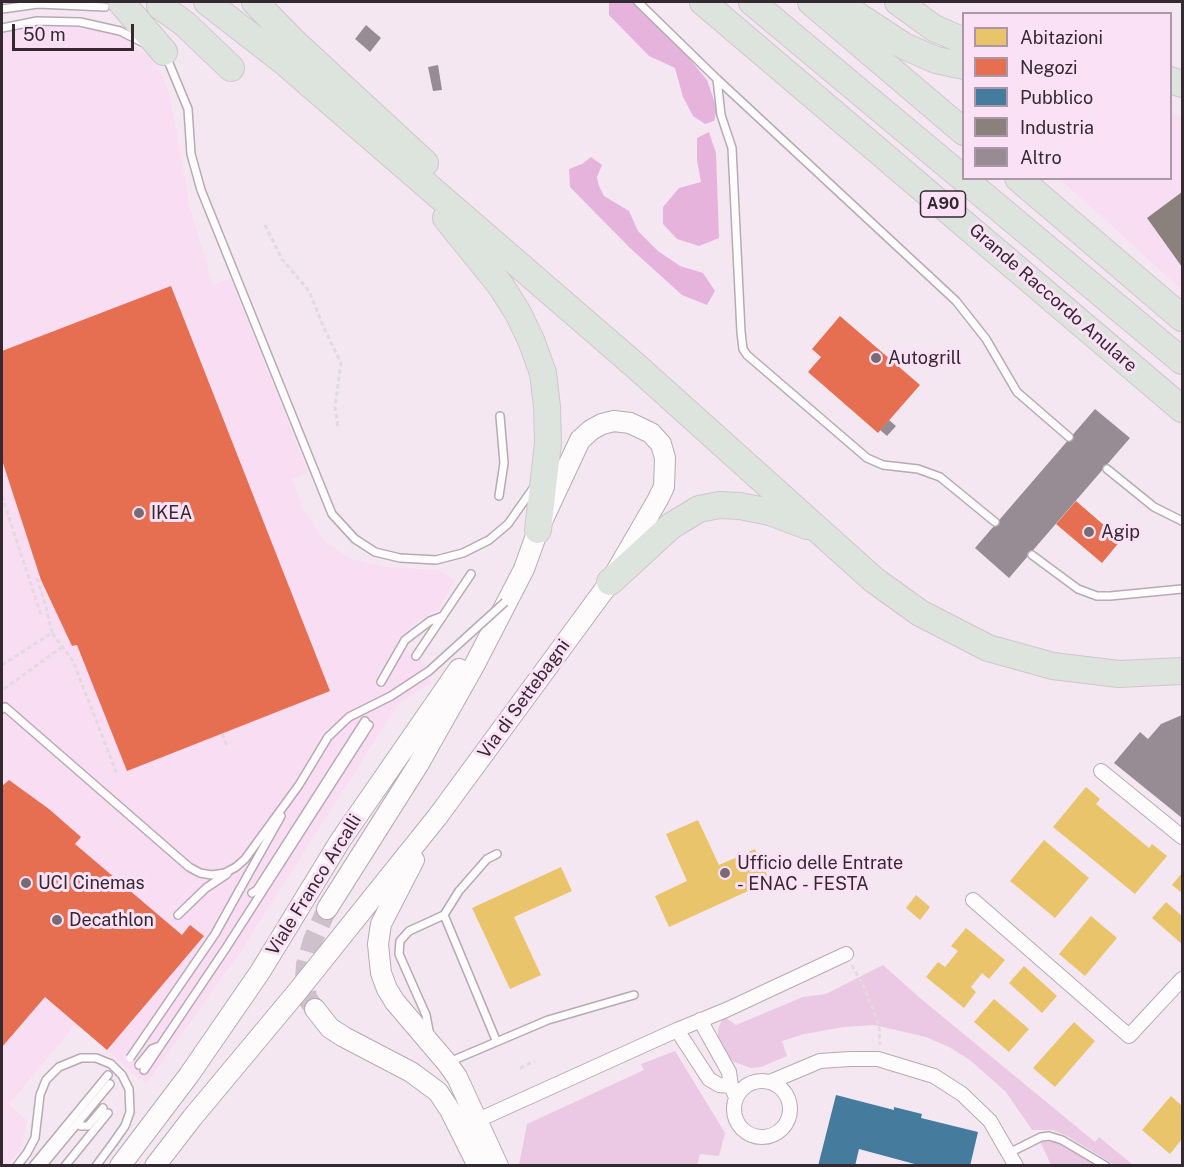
<!DOCTYPE html>
<style>
body{margin:0}
#map{position:relative;width:1184px;height:1167px;overflow:hidden;background:#f5e7f2;font-family:"Public Sans",sans-serif}
canvas{display:block}
.frame{position:absolute;inset:0;border:3px solid #342831;pointer-events:none}
.legend{position:absolute;left:962px;top:12px;width:210px;height:168px;box-sizing:border-box;background:#fbe1f5;border:2px solid #ab97a7;margin:0;padding:8px 10px;list-style:none;font-size:18px;color:#342831}
.legend li{display:flex;align-items:center;gap:12px;height:30px}
.legend b{width:30px;border:2px solid #ab97a7}
.scale{position:absolute;left:12px;top:24px;width:122px;height:27px;box-sizing:border-box;border:3px solid #342831;border-top:0;padding-left:8px;font-size:18px;line-height:21px;white-space:nowrap;color:#342831;-webkit-text-stroke:4px #fbe1f5;paint-order:stroke}
</style>
<div id="map">
<canvas width="1184" height="1167"></canvas>
<div class="frame"></div>
<ul class="legend">
<li><b style="height:16px;background:#e9c46a"></b>Abitazioni</li>
<li><b style="height:16px;background:#e76f51"></b>Negozi</li>
<li><b style="height:16px;background:#457b9d"></b>Pubblico</li>
<li><b style="height:16px;background:#8a817c"></b>Industria</li>
<li><b style="height:16px;background:#988c94"></b>Altro</li>
</ul>
<div class="scale">50 m</div>
</div>
<script>
const ctx = document.querySelector('canvas').getContext('2d');
ctx.lineJoin = 'round';
function fill(path, color) { ctx.fillStyle = color; ctx.fill(path, 'evenodd'); }
const shape = rows => new Path2D(rows.map(r => 'M' + r).join(''));
function stroke(path, color, width, dash) { ctx.strokeStyle = color; ctx.lineWidth = width; ctx.lineCap = dash ? 'butt' : 'round'; ctx.setLineDash(dash || []); ctx.stroke(path); }
function label(font, color, halo, rows, align = 'center') {
  ctx.font = font + ' "Public Sans",sans-serif'; ctx.lineWidth = 6; ctx.setLineDash([]); ctx.textBaseline = 'middle'; ctx.strokeStyle = halo; ctx.fillStyle = color; for (const [text, x, y, turn = 0] of rows) {
    ctx.save(); ctx.translate(x, y); ctx.rotate((+turn || 0) * Math.PI / 180); ctx.textAlign = isNaN(turn) ? turn : align; if (halo) ctx.strokeText(text, 0, 0); ctx.fillText(text, 0, 0); ctx.restore();
  }
}
fill(shape([
 [30,26,60,26,105,31,126,40,147,55,159,68,170,96,190,208,213,285,231,279,308,472,292,480,304,511,325,542,351,559,388,567,438,570,455,580,439,609,414,623,396,643,424,663,431,683,399,703,239,954,146,1084,76,1024,9,1104,27,1120,22,1149,7,1165,2,1166,2,34],
 [1171,111,1182,118,1182,290,1060,179,1170,178]
]), '#f9ddf3');
fill(shape([
 [883,965,920,998,1095,1142,1099,1137,1133,1165,1115,1165,1067,1136,1053,1130,1032,1130,1006,1092,970,1060,949,1047,926,1037,874,1025,844,1027,804,1034,782,1041,787,1056,761,1067,751,1068,734,1062,727,1055,718,1041,718,1029,722,1020,726,1018,736,1025,803,997,826,994],
 [675,1051,725,1133,719,1156,700,1154,697,1166,519,1165,527,1124,644,1070,641,1064],
 [1040,1141,1056,1142,1097,1165,1051,1165]
]), '#ebc8e3');
fill(shape([
 [609,2,634,2,665,29,707,80,717,109,714,121,705,124,693,116,683,97,675,68,649,56,609,15],
 [709,132,716,153,719,238,699,246,677,239,663,224,663,207,679,188,701,182,697,160,697,138],
 [591,157,602,165,597,177,599,186,604,196,629,211,638,231,658,251,680,266,703,273,715,291,707,305,682,295,630,248,570,187,569,169,582,164]
]), '#e5b3db');
fill(shape([
 [1086,787,1100,799,1096,804,1149,848,1152,844,1167,856,1135,894,1053,827],
 [698,820,719,865,755,849,770,881,669,927,655,896,687,881,666,834],
 [1044,840,1089,878,1055,918,1010,881],
 [561,867,572,891,514,917,541,975,510,989,472,908],
 [1182,873,1182,893,1172,885],
 [916,895,930,907,920,920,906,908],
 [1166,902,1182,916,1182,944,1152,918],
 [1091,916,1117,938,1085,976,1059,954],
 [966,928,1005,960,989,979,982,973,971,987,976,992,964,1008,926,977,938,962,945,967,958,951,951,946],
 [1024,966,1057,996,1042,1013,1009,983],
 [994,999,1029,1029,1009,1052,974,1022],
 [1074,1022,1095,1041,1055,1087,1033,1068],
 [1171,1096,1182,1106,1182,1139,1170,1154,1142,1130]
]), '#e9c46a');
fill(shape([
 [171,286,330,691,127,771,77,645,72,646,41,580,2,460,2,351],
 [840,316,920,385,878,433,808,372,821,357,812,349],
 [1076,501,1121,540,1102,563,1056,524],
 [9,780,49,809,81,837,75,844,182,935,190,925,204,936,107,1050,45,997,2,1047,2,786]
]), '#e76f51');
fill(shape([
 [836,1095,894,1110,894,1107,922,1114,921,1118,978,1132,970,1166,922,1166,859,1149,855,1166,818,1166]
]), '#457b9d');
fill(shape([
 [1182,192,1182,267,1147,218]
]), '#8a817c');
fill(shape([
 [366,25,381,38,370,52,355,39],
 [438,65,442,90,433,91,428,67],
 [1095,409,1130,438,1009,578,975,548],
 [889,420,896,426,887,436,880,430],
 [1182,715,1182,818,1114,763,1140,732,1148,739,1161,724]
]), '#988c94');
stroke(shape([
 [315,1009,307,998,305,980,306,965,313,940,327,909]
]), '#cec1cb', 20, [20, 10]);
const lane = shape([
 [638,2,717,79,956,301,986,339,1017,392,1069,437],
 [2,9,38,4,105,7],
 [2,28,37,21,80,22,120,31,142,42],
 [166,56,188,109,191,154,201,190,332,514,355,539,375,552,400,558,436,560,463,553,489,540,508,524,534,487],
 [717,79,721,115,732,148,741,332,743,349,747,355,867,458,883,465,918,469,940,477,995,522],
 [1107,469,1154,507,1182,521],
 [499,496,504,463,500,416],
 [1032,555,1078,589,1097,596,1110,596,1182,589],
 [416,656,471,574],
 [381,682,405,640,430,621,443,616],
 [2,709,5,707,189,867,200,873,212,875,225,873,236,867,245,859,299,785,328,737],
 [240,889,281,816],
 [252,893,257,890,365,721],
 [178,915,206,888,227,874],
 [444,915,496,1040],
 [430,1036,426,1015,399,954,400,941,409,931,444,915,459,891,487,859,497,854],
 [449,1062,548,1020,634,995],
 [139,1065,152,1049,157,1047],
 [144,1070,226,948,369,725],
 [81,1126,88,1126,103,1108],
 [1009,1153,1041,1137,1049,1136,1062,1140,1106,1166],
 [17,1166,27,1153],
 [33,1166,108,1075],
 [42,1166,110,1084],
 [65,1166,108,1113],
 [96,1166,113,1143]
]);
const street = shape([
 [1101,771,1182,837],
 [973,900,1129,1036,1182,979],
 [700,1020,729,1072,731,1086,736,1097],
 [677,1030,709,1079,719,1085,731,1086],
 '734 1109a28 28 0 1 1 56 0a28 28 0 1 1-56 0Z',
 [770,1082,820,1061,850,1059,878,1059,934,1076,962,1094,990,1121,1016,1166],
 [478,1120,677,1030,726,1010,846,954]
]);
const secondary = shape([
 [414,860,381,924,378,944,381,973,387,989,395,1002,447,1063,457,1077,498,1166],
 [315,1009,330,1028,344,1037,411,1072,438,1092,450,1110,478,1166],
 [120,1166,189,1075,260,972,340,841,459,669],
 [155,1166,192,1118,297,992,438,816,610,582,657,501,664,487,665,458,661,444,651,433,630,423,614,421,602,424,591,430,580,440,538,530,524,569,475,664,418,765,327,909]
]);
const highway = shape([
 [121,2,164,52],
 [207,2,283,61,637,367,874,580,920,613,988,648,1053,666,1119,674,1182,671],
 [255,2,294,42,425,163],
 [703,2,1182,409],
 [752,2,1182,361],
 [811,2,964,132],
 [837,2,904,46,936,60,964,66],
 [898,2,934,28,964,41],
 [160,6,185,24,231,68],
 [1170,80,1182,84],
 [1018,178,1182,318],
 [446,218,501,286,518,313,531,340,543,373,547,407,548,443,538,530],
 [610,582,671,526,699,509,719,505,740,506,770,512,807,526]
]);
stroke(lane, '#b6aab3', 10);
stroke(street, '#b6aab3', 16);
stroke(secondary, '#b6aab3', 22);
stroke(highway, '#cec7cd', 28);
stroke(shape([
 [265,225,282,259,309,291,324,328,341,363,335,407,338,427],
 [2,496,41,615],
 [37,578,45,603,52,633],
 [2,665,52,633,73,661,117,774],
 [4,689,62,647],
 [222,734,227,746],
 [852,965,864,987,879,1025,880,1045],
 [520,1068,535,1061]
]), '#dfdbde', 3, [4.5, 3]);
stroke(lane, '#fefbfd', 7);
stroke(street, '#fefbfd', 14);
stroke(secondary, '#fefbfd', 20);
stroke(highway, '#dde3dd', 26);
const laneBridge = shape([
 [328,737,349,717,391,696,429,671,505,602],
 [130,1058,215,934,240,889],
 [27,1153,35,1138,40,1095,46,1080,59,1067,81,1058,96,1058,111,1064,122,1075,129,1089,130,1112,125,1126,113,1143]
]);
stroke(laneBridge, '#b6aab3', 10, []);
stroke(laneBridge, '#fefbfd', 7);
for (const [x, y, r, color] of [
 [876,358,6,"#786b75"],
 [139,513,6,"#786b75"],
 [1089,532,6,"#786b75"],
 [725,873,6,"#786b75"],
 [26,883,6,"#786b75"],
 [57,920,6,"#786b75"]
]) { const dot = new Path2D(); dot.arc(x, y, r, 0, 2 * Math.PI); ctx.fillStyle = color; ctx.fill(dot); stroke(dot, '#fbe1f5', 2); }
for (const [x, y, w] of [
 [943,204,45]
]) { const box = new Path2D(); box.roundRect(x - w / 2, y - 13, w, 26, 4.5); ctx.fillStyle = '#fbe1f5'; ctx.fill(box); stroke(box, '#342831', 1.5); }
label('bold 16px', '#342831', null, [
 ["A90",943,204]
]);
label('18px', '#342831', '#fbe1f5', [
 ["Grande Raccordo Anulare",1053,298,41],
 ["Via di Settebagni",524,699,-54],
 ["Viale Franco Arcalli",314,885,-58]
]);
label('18px', '#342831', '#fbe1f5', [
 ["Autogrill",888,358],
 ["IKEA",151,513],
 ["Agip",1101,532],
 ["Ufficio delle Entrate",737,863],
 ["- ENAC - FESTA",737,884],
 ["UCI Cinemas",38,883],
 ["Decathlon",69,920]
], 'left');
</script>
